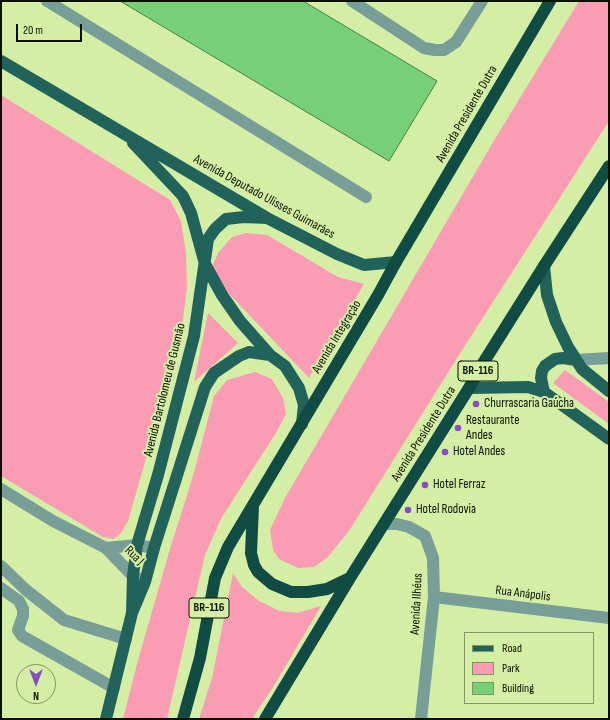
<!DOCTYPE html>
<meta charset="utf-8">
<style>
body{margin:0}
#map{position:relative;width:610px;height:720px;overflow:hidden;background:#d4eea5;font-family:"Sofia Sans Condensed",sans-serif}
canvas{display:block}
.frame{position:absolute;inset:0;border:2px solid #091000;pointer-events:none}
.legend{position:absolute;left:464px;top:632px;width:130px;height:72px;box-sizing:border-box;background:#d4eea5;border:1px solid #839563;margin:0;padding:5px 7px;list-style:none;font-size:12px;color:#091000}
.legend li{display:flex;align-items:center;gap:8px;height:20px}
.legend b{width:20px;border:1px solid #839563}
.north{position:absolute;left:16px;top:664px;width:40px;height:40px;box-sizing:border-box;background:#d4eea5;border:1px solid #839563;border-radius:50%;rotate:180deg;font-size:11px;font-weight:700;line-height:16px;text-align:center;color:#091000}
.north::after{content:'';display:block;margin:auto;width:14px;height:18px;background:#884dc3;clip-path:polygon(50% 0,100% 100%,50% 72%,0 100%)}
.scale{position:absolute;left:16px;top:24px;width:66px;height:18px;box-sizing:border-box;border:2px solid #091000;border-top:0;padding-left:5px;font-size:12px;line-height:14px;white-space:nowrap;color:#091000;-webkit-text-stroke:3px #d4eea5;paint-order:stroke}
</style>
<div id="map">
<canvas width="610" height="720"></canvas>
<div class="frame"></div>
<ul class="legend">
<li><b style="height:5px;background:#21635b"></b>Road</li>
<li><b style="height:11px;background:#fa9cb3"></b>Park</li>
<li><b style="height:11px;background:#76d077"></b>Building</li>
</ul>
<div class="north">N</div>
<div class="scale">20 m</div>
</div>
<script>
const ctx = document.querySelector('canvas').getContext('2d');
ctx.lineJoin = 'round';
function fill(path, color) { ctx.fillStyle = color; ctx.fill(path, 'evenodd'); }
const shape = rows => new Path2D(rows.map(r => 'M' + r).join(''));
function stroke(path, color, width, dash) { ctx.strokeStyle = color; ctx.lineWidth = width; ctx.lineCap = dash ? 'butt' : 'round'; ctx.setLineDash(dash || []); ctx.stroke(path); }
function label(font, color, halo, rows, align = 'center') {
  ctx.font = font + ' "Sofia Sans Condensed",sans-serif'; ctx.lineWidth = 4; ctx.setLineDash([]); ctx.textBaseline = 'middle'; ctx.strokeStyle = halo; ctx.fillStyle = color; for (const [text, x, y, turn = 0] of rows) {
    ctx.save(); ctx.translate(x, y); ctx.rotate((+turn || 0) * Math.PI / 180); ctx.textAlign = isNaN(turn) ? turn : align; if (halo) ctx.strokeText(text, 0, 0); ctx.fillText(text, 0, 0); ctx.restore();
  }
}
fill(shape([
 [579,1,609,1,609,121,459,355,349,531,328,557,314,567,298,568,279,559,273,550,270,530,285,498,492,144],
 [1,95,170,200,181,221,186,253,187,288,180,341,128,521,120,534,113,539,103,537,1,476],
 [246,233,267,235,338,277,364,284,309,378,219,283,213,265,218,253,232,237],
 [208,313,238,343,194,382],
 [565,370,609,402,609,424,553,383],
 [255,372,272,379,283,398,286,414,276,433,222,517,205,555,167,719,123,719,137,664,170,549,194,473,214,396,227,380],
 [233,573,242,587,259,601,280,611,297,613,321,606,275,684,252,719,199,719,212,678]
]), '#fa9cb3');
const building = shape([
 [120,1,303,1,437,81,389,161,120,1]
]);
fill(building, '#76d077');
stroke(building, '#497e49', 1);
stroke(shape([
 [47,1,366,197],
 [352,1,424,48,435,50,444,50,456,42,482,1],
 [576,360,609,358],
 [1,489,53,521,106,548,133,576,140,580],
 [384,524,397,524,409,527,425,536,433,558,434,597,421,719],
 [106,548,137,545,154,548],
 [1,566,26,590,64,620,126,639],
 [1,588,19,601,23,609,23,616,18,630,22,636,114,688],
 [434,597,609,618]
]), '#779f98', 12);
stroke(shape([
 [1,61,267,218,337,254,364,265,396,262],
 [133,143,183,196,191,213,205,264,222,295,240,321,270,355,285,366,299,388,304,405,302,424],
 [544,266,547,295,556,322,568,347,582,369,609,391],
 [469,388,528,387,544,392,609,439],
 [544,392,541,378,542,371,545,366,555,359,563,358,576,360],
 [132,613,133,576,137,545,158,475,194,336,208,239,215,229,226,219,244,217,267,218],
 [106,719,132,613,145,582,154,548,205,387,214,373,239,356,249,352,270,355]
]), '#21635b', 12);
stroke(shape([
 [253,506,251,553,254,565,258,572,272,584,291,592,308,592,327,589,350,578],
 [183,719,200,658,215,578,228,547,378,295,396,262,550,1],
 [265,719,350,578,469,388,480,368,544,266,609,166]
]), '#104b44', 12);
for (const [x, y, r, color] of [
 [476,404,4,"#884dc3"],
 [458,428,4,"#884dc3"],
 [445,452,4,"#884dc3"],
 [425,485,4,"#884dc3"],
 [408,510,4,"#884dc3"]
]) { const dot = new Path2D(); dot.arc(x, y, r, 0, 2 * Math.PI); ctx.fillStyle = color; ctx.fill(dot); stroke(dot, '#d4eea5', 1.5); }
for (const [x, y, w] of [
 [478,371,40],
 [209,608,40]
]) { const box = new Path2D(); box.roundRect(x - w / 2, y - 10, w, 20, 3); ctx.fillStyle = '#d4eea5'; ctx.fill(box); stroke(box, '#091000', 1); }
label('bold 12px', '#091000', null, [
 ["BR-116",478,371],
 ["BR-116",209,608]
]);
label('13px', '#091000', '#d4eea5', [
 ["Avenida Presidente Dutra",467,114,-60],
 ["Avenida Deputado Ulisses Guimarães",264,197,29],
 ["Avenida Integração",337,337,-59],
 ["Avenida Bartolomeu de Gusmão",165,390,-76],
 ["Avenida Presidente Dutra",424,434,-58],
 ["Rua J",134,556,44],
 ["Rua Anápolis",523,594,7],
 ["Avenida Ilhéus",417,604,-87]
]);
label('13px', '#091000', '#d4eea5', [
 ["Churrascaria Gaúcha",484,404],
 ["Restaurante",466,421],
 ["Andes",466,436],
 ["Hotel Andes",453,452],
 ["Hotel Ferraz",433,485],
 ["Hotel Rodovia",416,510]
], 'left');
</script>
